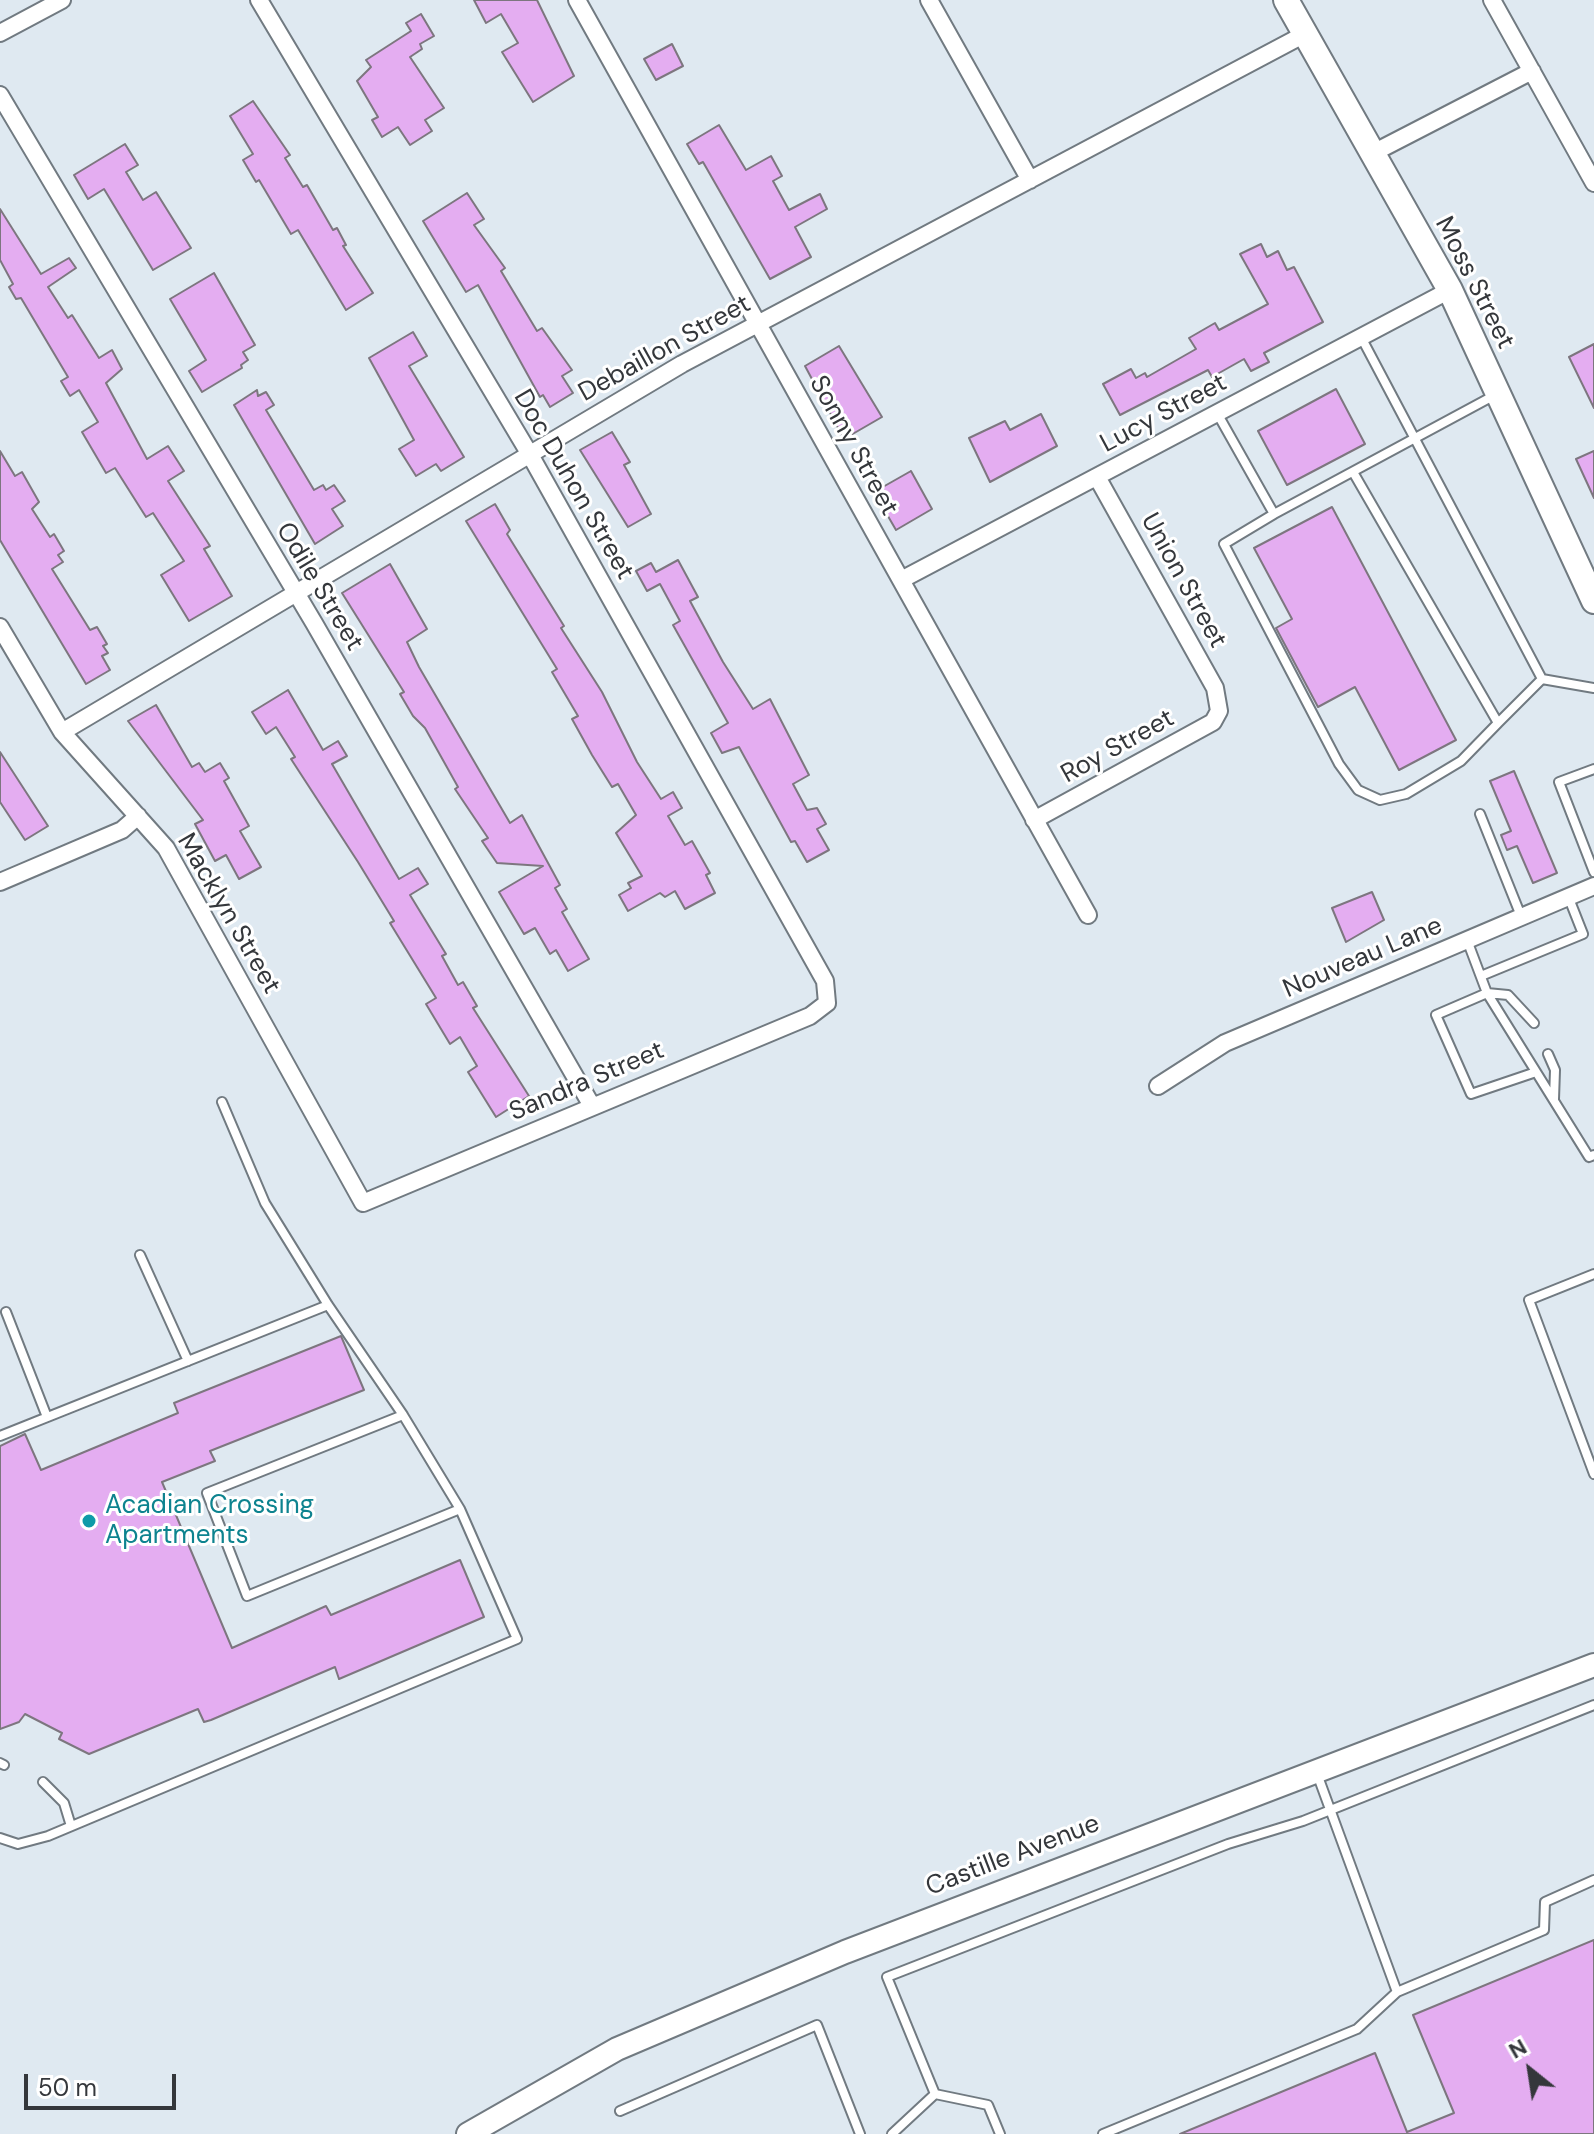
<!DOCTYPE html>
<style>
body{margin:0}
#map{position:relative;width:1594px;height:2134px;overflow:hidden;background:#dfe9f1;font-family:"DM Sans",sans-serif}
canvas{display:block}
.north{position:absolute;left:1490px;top:2030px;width:80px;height:80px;-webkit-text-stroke:6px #fff;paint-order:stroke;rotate:330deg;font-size:22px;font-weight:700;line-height:32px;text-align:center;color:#34373b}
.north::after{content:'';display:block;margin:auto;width:28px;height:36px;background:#34373b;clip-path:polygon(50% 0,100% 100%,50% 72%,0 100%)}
.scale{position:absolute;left:24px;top:2074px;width:152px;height:36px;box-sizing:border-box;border:4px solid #34373b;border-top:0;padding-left:10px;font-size:24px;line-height:28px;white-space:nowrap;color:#34373b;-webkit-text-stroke:6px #fff;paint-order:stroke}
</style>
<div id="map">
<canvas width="1594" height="2134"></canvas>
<div class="north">N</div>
<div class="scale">50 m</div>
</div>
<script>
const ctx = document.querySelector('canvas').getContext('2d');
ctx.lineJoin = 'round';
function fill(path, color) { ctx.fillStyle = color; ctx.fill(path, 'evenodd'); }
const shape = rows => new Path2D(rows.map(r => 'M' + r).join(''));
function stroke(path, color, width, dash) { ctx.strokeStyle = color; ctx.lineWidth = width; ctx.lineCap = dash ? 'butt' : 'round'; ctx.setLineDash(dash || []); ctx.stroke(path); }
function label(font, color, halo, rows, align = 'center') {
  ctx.font = font + ' "DM Sans",sans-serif'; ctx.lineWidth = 6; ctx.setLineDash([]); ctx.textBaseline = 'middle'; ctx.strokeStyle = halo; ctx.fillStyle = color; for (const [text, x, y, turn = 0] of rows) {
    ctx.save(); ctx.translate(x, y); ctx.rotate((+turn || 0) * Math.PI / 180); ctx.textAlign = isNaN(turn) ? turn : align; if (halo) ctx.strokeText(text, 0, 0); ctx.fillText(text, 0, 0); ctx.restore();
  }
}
const building = shape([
 [474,0,537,0,574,76,533,102,502,52,518,43,501,14,486,23,474,0],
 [421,14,434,36,420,44,422,49,410,57,444,108,425,120,432,131,410,145,398,127,382,137,372,120,378,117,357,81,371,67,366,60,411,31,406,23,421,14],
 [672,44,683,66,656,80,644,59,672,44],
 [253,101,290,155,285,158,303,187,307,185,333,230,337,228,346,245,343,246,373,293,346,310,298,230,291,234,259,180,256,182,243,160,253,154,230,116,253,101],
 [719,125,746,170,771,156,782,176,773,181,789,210,820,194,827,209,795,227,811,257,770,279,703,162,699,164,687,144,719,125],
 [125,144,138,165,126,172,143,200,156,192,191,248,153,270,104,189,88,199,74,175,125,144],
 [467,193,484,219,474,225,505,268,501,271,537,331,542,328,572,370,562,376,573,393,550,407,543,395,540,397,478,285,466,292,423,221,467,193],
 [0,209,41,274,69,258,76,268,48,287,68,318,72,315,99,358,112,350,122,369,106,383,147,459,168,446,184,471,168,481,210,546,204,549,232,596,189,621,161,575,184,561,153,513,146,517,115,468,106,473,82,432,98,422,79,390,70,396,61,381,68,377,21,298,16,299,9,287,13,284,0,260,0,209],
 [1261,244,1267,257,1278,251,1287,270,1294,267,1323,322,1264,353,1269,362,1251,371,1244,359,1212,377,1208,370,1120,415,1103,384,1131,369,1136,378,1145,373,1147,377,1196,349,1189,338,1215,323,1219,330,1268,304,1240,254,1261,244],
 [214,273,255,345,243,352,248,360,241,365,242,368,202,392,189,371,206,360,170,299,214,273],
 [413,332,427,356,409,366,464,457,441,471,436,464,416,476,399,449,414,440,369,358,413,332],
 [1594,344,1594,408,1569,357,1594,344],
 [839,346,882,417,844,439,805,366,839,346],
 [1336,389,1365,444,1287,485,1258,431,1336,389],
 [257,390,258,396,266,392,274,405,266,410,314,490,323,485,326,490,334,485,345,501,332,509,343,526,315,544,234,405,257,390],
 [1041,414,1057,446,990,482,969,438,1005,421,1010,430,1041,414],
 [612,432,630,462,624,465,628,472,651,514,628,527,580,450,612,432],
 [0,451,15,476,22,472,39,502,32,509,50,537,54,534,64,551,58,555,63,562,52,569,90,630,97,627,107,644,103,646,108,653,102,656,110,670,86,684,0,540,0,451],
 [1594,451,1594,498,1576,459,1594,451],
 [911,471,932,509,896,530,874,492,911,471],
 [495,504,510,530,507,534,564,626,561,628,602,692,637,762,661,799,673,792,682,808,668,816,685,845,692,841,710,873,706,875,715,893,685,909,675,891,665,897,660,893,628,911,619,895,631,888,628,883,642,876,616,833,636,815,618,784,612,787,592,755,572,719,578,716,552,672,557,669,466,521,495,504],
 [1332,507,1456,740,1399,770,1355,687,1318,707,1276,628,1292,619,1254,548,1332,507],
 [678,560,698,597,690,601,723,662,753,709,770,699,809,775,793,784,807,810,817,808,826,824,817,829,829,850,807,862,795,841,791,842,739,747,722,753,711,733,728,723,673,625,680,621,660,584,647,591,636,571,651,563,656,572,678,560],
 [390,564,427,629,407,642,419,667,510,823,522,815,560,885,555,888,567,909,562,912,589,959,568,971,556,950,550,954,535,928,524,934,499,892,543,866,497,863,482,841,488,838,455,789,458,787,425,728,413,716,400,694,404,692,342,593,390,564],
 [288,690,323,750,338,741,347,756,332,764,399,879,418,868,428,884,410,895,446,954,442,956,458,985,463,982,477,1006,473,1008,529,1096,496,1117,468,1072,477,1066,460,1037,450,1044,426,1004,436,998,390,923,394,921,358,862,291,759,295,757,276,727,266,734,252,712,288,690],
 [156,705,192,767,199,763,205,772,220,763,229,778,224,781,249,826,240,831,261,867,239,879,226,855,215,861,195,824,203,820,128,721,156,705],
 [0,752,48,826,25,840,0,802,0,752],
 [1514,771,1557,873,1533,883,1517,846,1507,850,1501,835,1511,831,1490,781,1514,771],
 [1372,892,1384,920,1346,942,1332,908,1372,892],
 [341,1336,364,1390,210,1451,215,1461,162,1482,232,1648,326,1606,331,1615,460,1560,484,1617,339,1679,335,1667,211,1720,204,1722,198,1709,89,1754,59,1739,62,1733,25,1714,19,1722,0,1729,0,1446,25,1434,41,1470,178,1413,174,1403,341,1336],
 [1594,1940,1594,2134,1180,2134,1375,2053,1407,2132,1454,2113,1413,2015,1594,1940]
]);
fill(building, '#e4adf1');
stroke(building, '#7d767f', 2);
const service = shape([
 [1361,337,1542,679],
 [1217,413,1274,514,1495,395],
 [1353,472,1498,723,1542,679,1594,688],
 [1274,514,1224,544,1339,764,1358,790,1380,800,1406,794,1461,761,1498,723],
 [1594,769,1559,782,1594,872],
 [1480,814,1521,916],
 [1467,940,1487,993,1589,1157,1594,1155],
 [1481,976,1583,934,1568,896],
 [1534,1023,1508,995,1487,993,1436,1015,1471,1094,1536,1072],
 [1548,1054,1555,1070,1554,1099],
 [140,1255,188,1361],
 [1594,1274,1529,1300,1594,1474],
 [6,1312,47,1417],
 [403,1415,460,1509],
 [0,1436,328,1305],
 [0,1763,4,1765],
 [1316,1771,1397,1992],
 [43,1782,64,1803,71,1826],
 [0,1838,18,1844,48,1836,517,1639,460,1509,247,1596,207,1493,403,1415,328,1305,265,1203,222,1102],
 [620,2111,817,2025,860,2134],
 [892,2134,935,2094],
 [1000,2134,988,2105,935,2094,887,1977,1228,1844,1303,1821,1594,1705],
 [1103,2134,1357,2029,1397,1992,1544,1930,1545,1902,1594,1880]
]);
const minor = shape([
 [577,0,1088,915],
 [929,0,1030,180],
 [1492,0,1594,183],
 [0,33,62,0],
 [0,95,314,623,592,1106],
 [1373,153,1532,71],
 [901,580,1450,290],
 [0,627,62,732,166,848,363,1203,810,1016,827,1003,825,981,529,453,259,0],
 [62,732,682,364,1305,34],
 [1034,820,1213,722,1219,711,1215,688,1097,477],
 [0,882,122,830,138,816],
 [1158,1086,1225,1043,1594,886]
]);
const tertiary = shape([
 [468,2134,617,2049,845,1952,1594,1665]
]);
const secondary = shape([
 [1286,0,1450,290,1594,601]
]);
stroke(service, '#717a81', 12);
stroke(minor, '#717a81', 20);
stroke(tertiary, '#717a81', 26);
stroke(secondary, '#717a81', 28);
stroke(service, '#fff', 8);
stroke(minor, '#fff', 16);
stroke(tertiary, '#fff', 22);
stroke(secondary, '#fff', 24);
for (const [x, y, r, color] of [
 [89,1521,8,"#0f9aa8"]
]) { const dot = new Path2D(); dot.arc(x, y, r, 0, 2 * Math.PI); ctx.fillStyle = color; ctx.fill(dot); stroke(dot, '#fff', 3); }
label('26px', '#34373b', '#fff', [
 ["Moss Street",1474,283,63],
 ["Debaillon Street",665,349,-29],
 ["Lucy Street",1164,414,-28],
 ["Sonny Street",853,446,61],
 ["Doc Duhon Street",573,485,60],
 ["Union Street",1183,581,61],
 ["Odile Street",319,587,59],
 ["Roy Street",1118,747,-29],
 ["Macklyn Street",228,914,60],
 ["Nouveau Lane",1363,958,-23],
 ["Sandra Street",587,1082,-23],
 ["Castille Avenue",1013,1856,-21]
]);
label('26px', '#0d838f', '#fff', [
 ["Acadian Crossing",105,1506],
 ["Apartments",105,1536]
], 'left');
</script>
